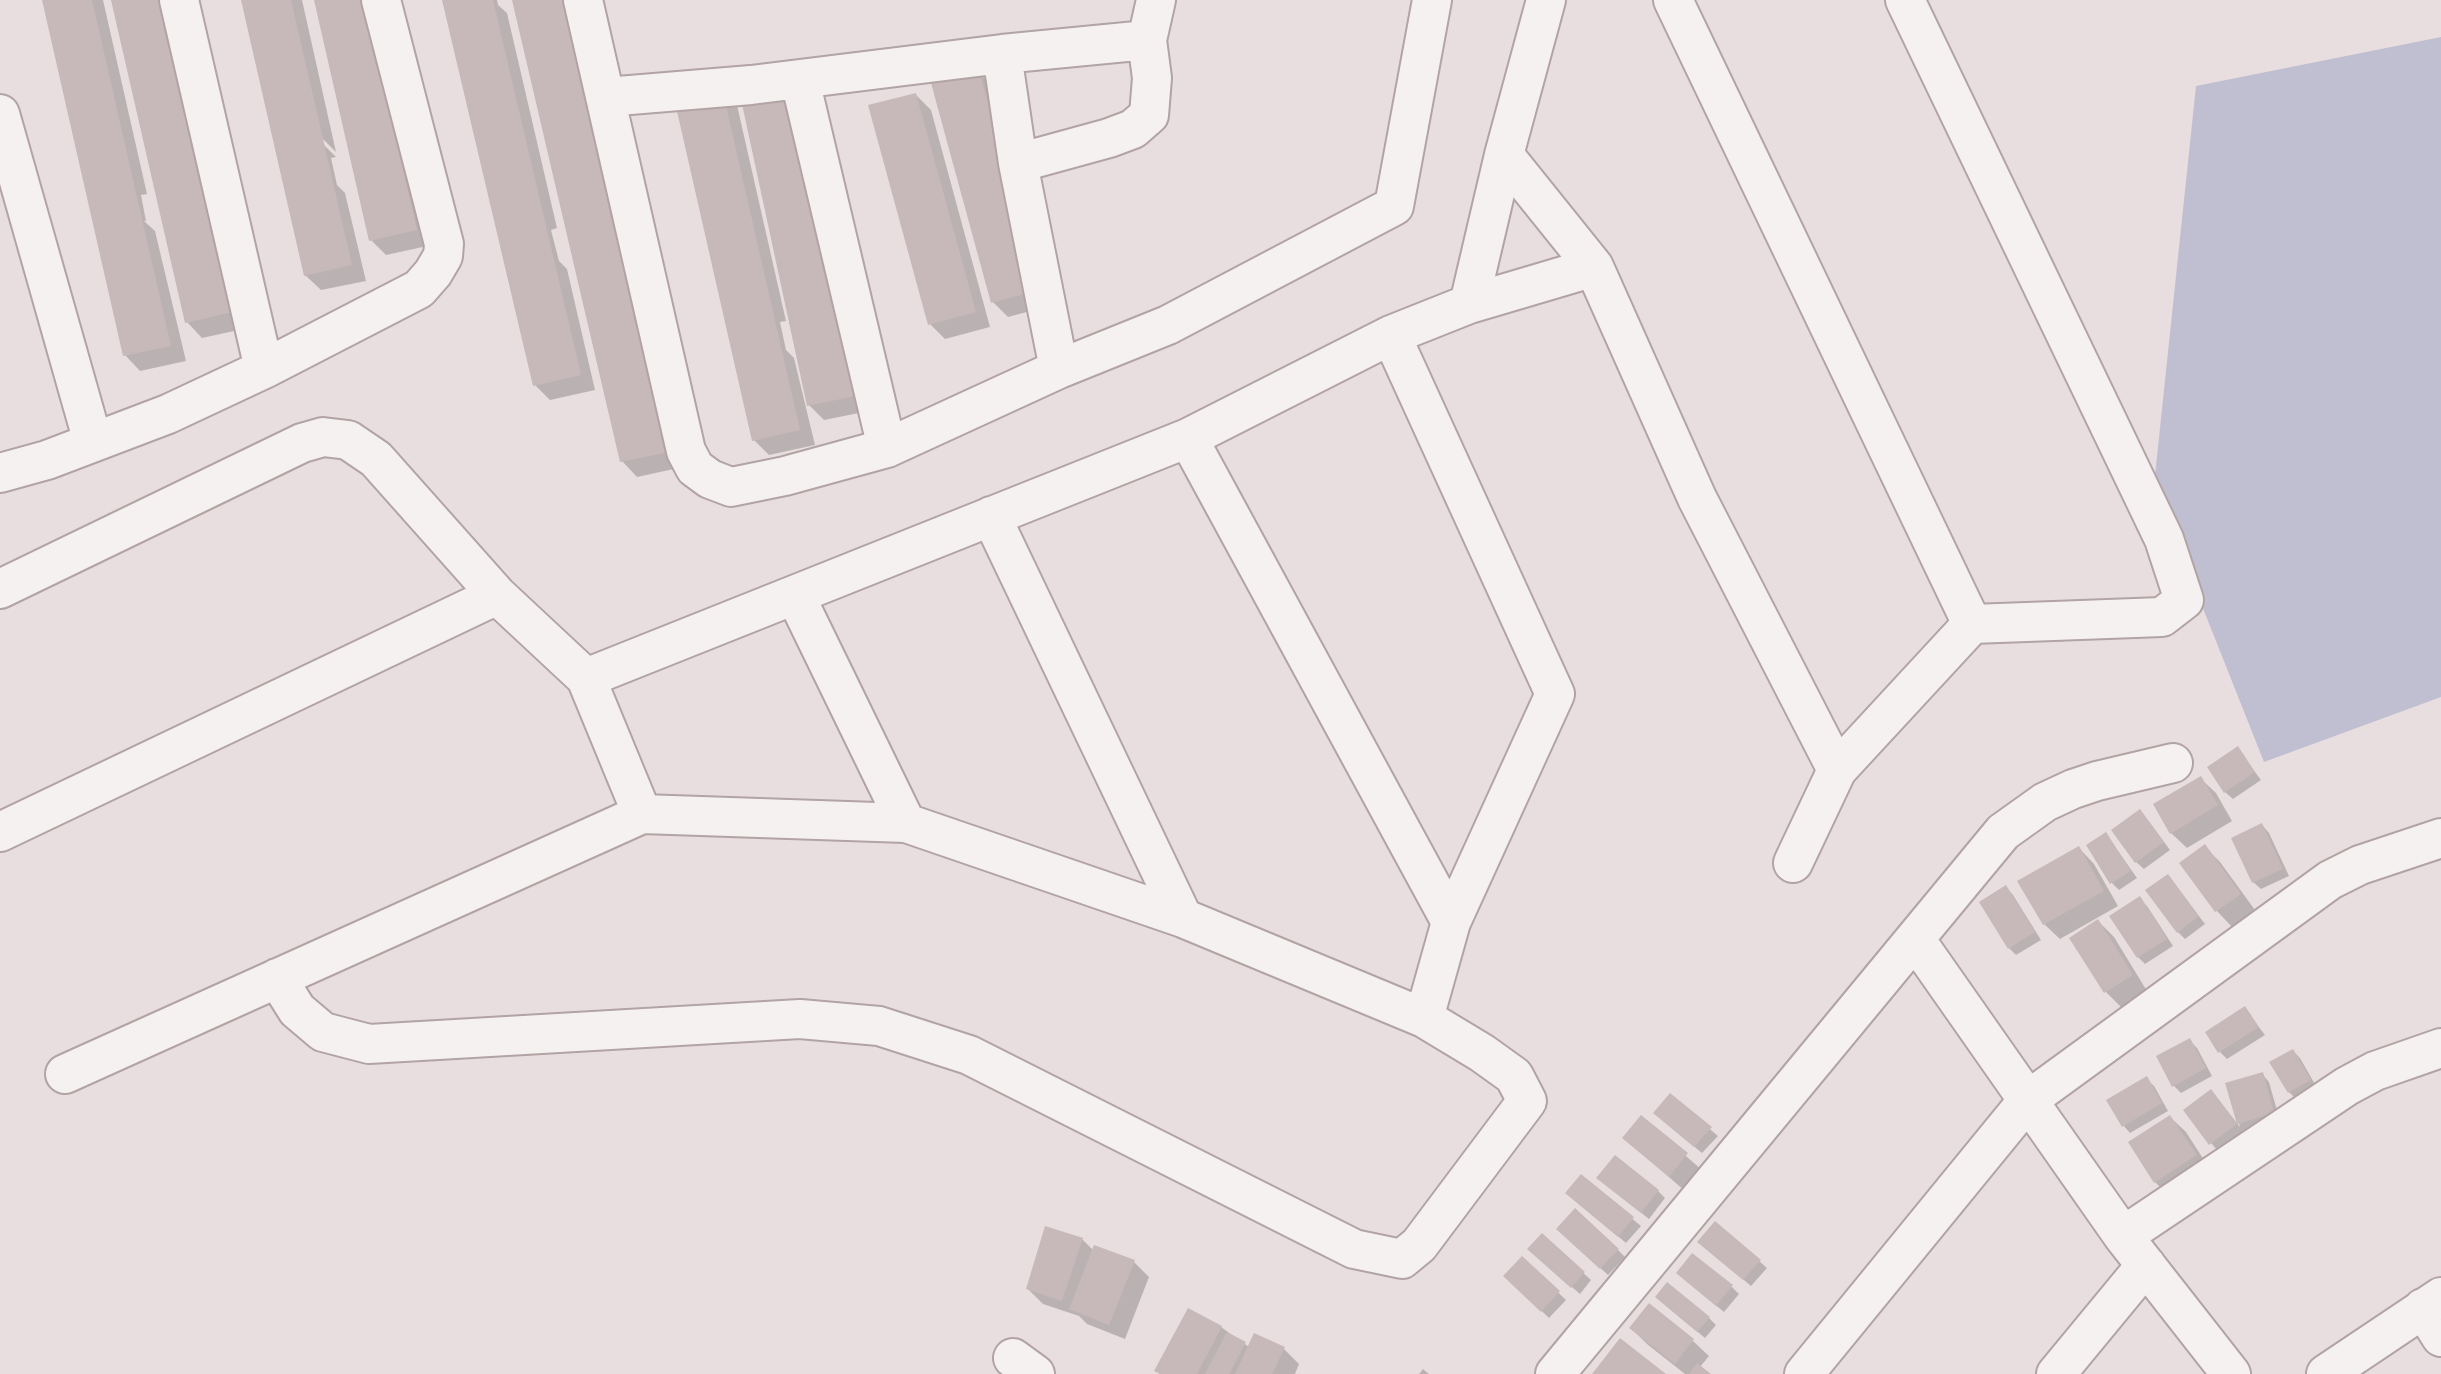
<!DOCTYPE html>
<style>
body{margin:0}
canvas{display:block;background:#e8dedf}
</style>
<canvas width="2441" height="1374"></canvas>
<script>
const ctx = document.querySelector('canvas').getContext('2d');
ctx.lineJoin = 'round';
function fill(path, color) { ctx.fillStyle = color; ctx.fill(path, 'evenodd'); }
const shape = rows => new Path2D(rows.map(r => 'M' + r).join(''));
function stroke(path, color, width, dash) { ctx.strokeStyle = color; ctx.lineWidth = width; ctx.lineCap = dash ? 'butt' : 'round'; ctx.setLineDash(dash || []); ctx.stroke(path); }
fill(shape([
 [2441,37,2441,697,2264,762,2154,485,2196,86]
]), '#c0bfd1');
fill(shape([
 [44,0,103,0,147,194,141,195,146,221,144,221,155,231,186,361,140,371,125,355],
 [113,0,248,328,202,338,187,322],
 [242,0,302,0,336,152,321,137,321,142,336,157,331,158,337,185,345,193,366,281,321,290,305,275],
 [316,0,376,0,432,245,386,255,371,240],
 [444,0,497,0,498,5,507,13,557,228,551,230,559,261,567,269,595,390,550,400,535,385],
 [514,0,574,0,683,467,637,477,622,461],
 [978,72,994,88,1053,305,1008,317,993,302],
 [721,90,737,105,786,321,780,322,786,350,794,358,815,445,769,455,754,440],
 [916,95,931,110,990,327,945,339,930,324],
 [789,321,869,411,824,420,809,405],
 [2238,749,2261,780,2233,799,2225,792],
 [2200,778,2216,793,2232,821,2187,848,2171,833],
 [2147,819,2170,850,2144,869,2136,862],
 [2262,825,2269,833,2289,876,2261,889,2253,882],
 [2106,834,2137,878,2119,890,2112,883],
 [2205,847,2220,862,2255,910,2232,927,2217,911,2182,863],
 [2079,848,2094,864,2118,906,2060,939,2044,924],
 [2168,876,2205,924,2185,939,2178,932],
 [2006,887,2013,895,2041,940,2016,955,2009,948],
 [2139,899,2147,906,2173,946,2145,964,2138,957],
 [2098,921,2114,937,2147,991,2121,1007,2106,992],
 [2245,1009,2265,1035,2227,1059,2220,1052],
 [2190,1041,2197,1048,2212,1076,2181,1093,2173,1085],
 [2293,1051,2300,1058,2317,1088,2296,1099,2289,1092],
 [2262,1074,2269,1082,2280,1121,2245,1131,2218,1151,2211,1143,2218,1099,2240,1127,2228,1084],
 [2146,1079,2154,1086,2168,1111,2130,1133,2123,1125],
 [1670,1095,1718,1136,1702,1153,1662,1120],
 [1641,1117,1702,1170,1685,1191,1624,1138],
 [2170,1117,2186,1132,2211,1171,2170,1197,2155,1182],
 [1581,1176,1641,1226,1626,1243,1575,1200],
 [1606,1185,1658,1191,1665,1198,1649,1219],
 [1542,1236,1591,1280,1580,1294,1537,1257],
 [1565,1236,1618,1250,1625,1257,1608,1275],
 [1082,1239,1094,1251,1134,1262,1149,1277,1125,1339,1087,1324,1079,1316,1043,1304,1028,1289],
 [1707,1249,1759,1261,1767,1268,1751,1286],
 [1522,1258,1566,1300,1549,1318,1505,1276],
 [1685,1280,1732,1287,1739,1294,1724,1312],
 [1664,1304,1709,1318,1716,1325,1705,1338],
 [1649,1306,1693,1341,1709,1356,1700,1367,1709,1374,1685,1374,1647,1344,1631,1328],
 [1221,1327,1249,1347,1284,1349,1299,1364,1295,1374,1160,1374,1157,1371],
 [1423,1369,1429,1374,1419,1374]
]), '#0003');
fill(shape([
 [42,0,92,0,171,346,123,356],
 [111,0,162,0,233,312,185,323],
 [241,0,291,0,352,265,304,276],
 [314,0,365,0,417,230,369,241],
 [442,0,493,0,581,375,533,386],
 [512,0,563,0,669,452,620,462],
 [979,70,1039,290,991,303,931,83],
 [722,88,800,430,752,441,674,98],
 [916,93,976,312,928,325,868,105],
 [791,94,855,396,807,406,742,104],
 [2238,746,2255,772,2224,793,2207,767],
 [2201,776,2218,805,2170,834,2153,804],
 [2140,809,2164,842,2135,863,2111,830],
 [2262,823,2283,869,2252,883,2231,838],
 [2106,832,2131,871,2110,884,2086,845],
 [2205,844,2241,894,2215,912,2179,863],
 [2079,846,2104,891,2043,925,2017,881],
 [2168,874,2199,916,2177,933,2145,890],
 [2006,885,2035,932,2008,949,1979,902],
 [2140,896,2167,939,2137,958,2109,916],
 [2098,919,2133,975,2104,993,2069,938],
 [2245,1006,2259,1027,2218,1053,2205,1032],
 [2190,1038,2206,1068,2172,1087,2156,1056],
 [2293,1049,2311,1080,2288,1093,2269,1062],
 [2263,1072,2274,1113,2237,1124,2209,1145,2183,1110,2211,1089,2237,1124,2225,1083],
 [2147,1076,2162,1103,2122,1127,2106,1100],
 [1670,1093,1712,1127,1694,1147,1653,1113],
 [1641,1115,1688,1153,1669,1177,1622,1138],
 [2170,1115,2197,1155,2154,1183,2128,1142],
 [1615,1155,1659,1190,1641,1213,1596,1178],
 [1581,1174,1634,1217,1618,1237,1565,1193],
 [1575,1208,1619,1249,1600,1269,1556,1229],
 [1715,1221,1761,1260,1743,1280,1697,1242],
 [1045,1226,1083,1238,1062,1301,1026,1289],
 [1542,1233,1585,1272,1571,1288,1527,1249],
 [1094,1245,1135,1260,1109,1325,1069,1309],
 [1692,1253,1733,1285,1716,1306,1676,1273],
 [1522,1256,1560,1291,1541,1312,1503,1276],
 [1667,1282,1710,1317,1697,1332,1655,1297],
 [1649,1303,1694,1339,1675,1364,1629,1328],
 [1188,1308,1222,1326,1197,1374,1160,1374,1154,1371],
 [1227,1332,1246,1342,1229,1374,1205,1374],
 [1254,1333,1285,1347,1272,1374,1235,1374],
 [1620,1338,1666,1374,1592,1374],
 [1697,1363,1711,1374,1689,1374]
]), '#c7b8b9');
const minor = shape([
 [179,0,264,369],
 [583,0,686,451,695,468,710,479,731,487,785,476,887,448,1059,369,1168,325,1394,206,1432,0],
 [1673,0,1972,624],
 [1002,54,1018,163,1059,369],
 [800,80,887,448],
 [606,97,751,85,1002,54,1147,40,1156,0],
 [0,114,93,442],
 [1504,155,1594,267,1697,498,1837,770],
 [1018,163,1109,138,1133,129,1149,115,1152,78,1147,40],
 [1469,304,1594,267],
 [1188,438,1451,922],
 [0,473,47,460,168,414,264,369,419,289,433,273,443,256,444,244,381,0],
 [991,516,1183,918],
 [0,589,302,443,323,437,348,440,376,459,497,595,586,678,1188,438,1391,335,1469,304,1504,155,1546,0],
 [795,595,906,823],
 [586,678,642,814],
 [0,832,497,595],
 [1793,863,1837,770,1972,624,2162,617,2184,600,2164,539,1905,0],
 [1915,939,2123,1236,2231,1374],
 [277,978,297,1010,323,1032,369,1044,800,1019,879,1026,969,1055,1354,1249,1402,1259,1419,1245,1527,1101,1514,1076,1482,1053,1424,1018],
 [65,1074,642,814,906,823,1183,918,1424,1018,1451,922,1555,694,1391,335],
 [2123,1236,2347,1086,2375,1071,2441,1048],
 [2423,1308,2441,1337],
 [1013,1358,1035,1374],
 [1555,1374,2003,832,2045,802,2073,789,2097,781,2173,763],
 [1804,1374,2028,1100,2330,880,2360,865,2441,838],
 [2056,1374,2146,1265],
 [2326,1374,2441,1297]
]);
stroke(minor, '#b2a3a4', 42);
stroke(minor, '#f6f1f1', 38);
</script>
